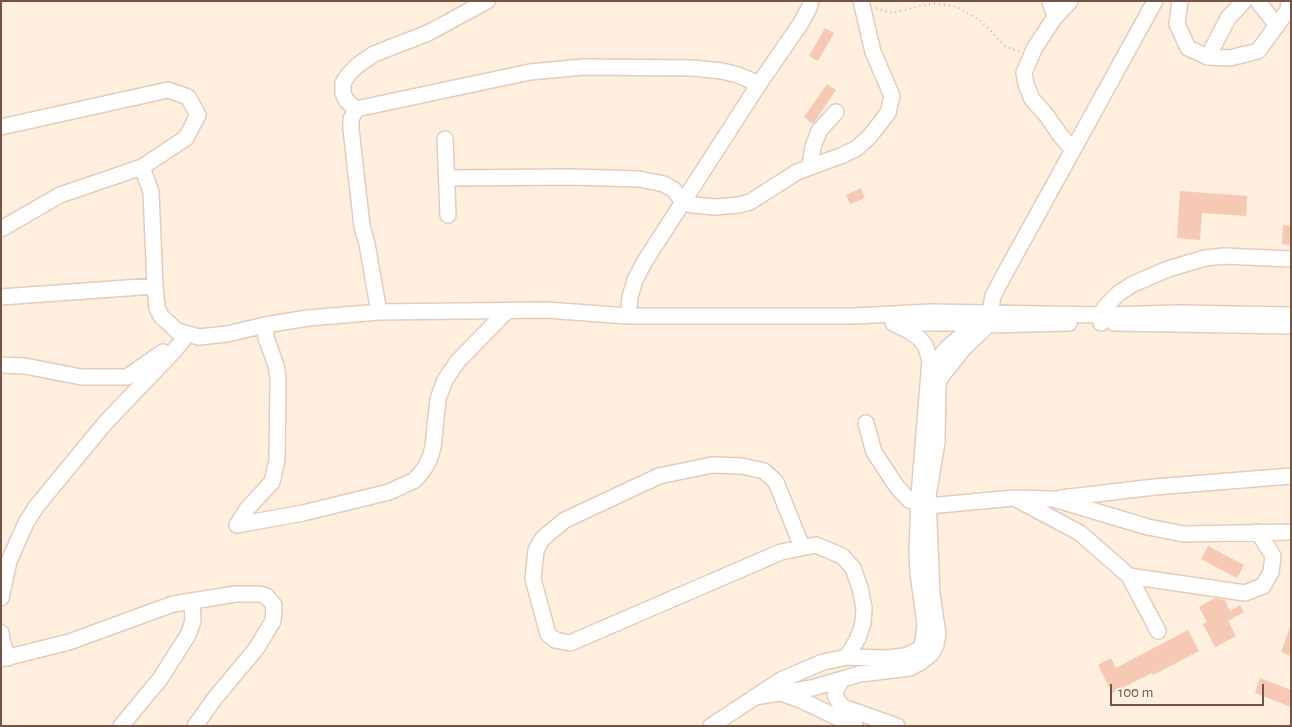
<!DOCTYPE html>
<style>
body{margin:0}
#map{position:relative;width:1292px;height:727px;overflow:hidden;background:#feefde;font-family:"Alegreya Sans",sans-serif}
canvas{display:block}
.frame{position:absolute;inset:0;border:2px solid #755345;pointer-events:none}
.scale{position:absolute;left:1110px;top:684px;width:154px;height:22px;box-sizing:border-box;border:2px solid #755345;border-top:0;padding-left:6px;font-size:15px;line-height:18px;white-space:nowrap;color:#755345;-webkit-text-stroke:4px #fff3e6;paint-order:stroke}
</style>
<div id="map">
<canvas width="1292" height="727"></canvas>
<div class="frame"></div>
<div class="scale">100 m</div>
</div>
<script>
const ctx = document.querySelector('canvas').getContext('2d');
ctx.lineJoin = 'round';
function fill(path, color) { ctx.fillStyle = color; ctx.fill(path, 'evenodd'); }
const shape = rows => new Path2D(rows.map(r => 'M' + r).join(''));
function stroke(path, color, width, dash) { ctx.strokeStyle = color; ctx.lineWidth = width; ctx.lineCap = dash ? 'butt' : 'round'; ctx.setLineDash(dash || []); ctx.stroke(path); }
fill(shape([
 [825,28,834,33,818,61,809,56],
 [827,84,836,90,813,124,804,117],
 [861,188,865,198,850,204,846,195],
 [1180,191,1247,196,1246,216,1202,213,1200,240,1177,238],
 [1283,225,1291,226,1291,245,1282,244],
 [1208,546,1244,565,1237,578,1201,559],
 [1215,598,1225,600,1230,611,1240,605,1244,612,1228,621,1236,636,1215,647,1203,624,1207,622,1199,607],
 [1290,627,1291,627,1291,656,1281,652],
 [1188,630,1199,651,1153,675,1152,673,1112,693,1098,665,1111,658,1116,668],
 [1260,678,1291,690,1291,707,1255,693]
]), '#f5c9b4');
const minor = shape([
 [1050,1,1055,17],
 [1070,1,1055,17,1034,49,1024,73,1026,84,1032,99,1047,116,1060,135,1073,150],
 [1180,1,1177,24,1188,48,1208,57,1230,58,1258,51,1288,10,1289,1],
 [1258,1,1277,26],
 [1208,57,1228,18,1244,1],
 [356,109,530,72,583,67,693,68,722,71,738,75,759,84],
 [356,109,351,119,351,129,362,226,367,244,379,312],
 [356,109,346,100,343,93,343,83,348,75,358,65,374,54,428,33,487,1],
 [1,127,168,90,188,97,198,115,186,138,142,167,151,192,155,286,157,308,161,316,177,331,199,337,227,334,265,325,308,318,379,312,546,310,628,316,854,316,931,312,1102,315,1180,313,1291,315],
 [445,139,448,215],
 [810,166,813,147,819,131,836,112],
 [447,178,573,177,639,179,664,184,674,190,683,202,692,205,715,207,739,205,750,202,797,172,843,155,857,148,870,136,888,113,892,96,873,52,861,1],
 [1,229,60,195,142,167],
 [1,297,155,286],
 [628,316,630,297,635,280,645,261,759,84,801,23,809,8,811,1],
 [899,323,977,323,988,325,1069,323],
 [1101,323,1104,308,1119,293,1133,284,1168,269,1205,258,1224,256,1291,259],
 [1114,323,1291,326],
 [1,365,25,366,81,377,127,377,163,352],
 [930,373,938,359,947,348,977,323],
 [866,423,874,452,897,487,909,500,928,506,1014,498,1054,499,1148,527,1183,534,1291,532],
 [1061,498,1155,487,1291,476],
 [1018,500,1080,533,1129,576,1245,593,1263,586,1271,572,1273,556,1258,532],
 [237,525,303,513,389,492,415,480,424,469,430,458,433,447,438,399,445,380,458,361,506,312],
 [237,525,247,509,272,482,277,460,278,378,276,365,266,338,265,325],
 [802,547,776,482,764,471,742,466,712,465,659,476,565,520,543,538,536,550,533,579,548,634,555,640,570,643,781,552,816,545,842,556,853,568,860,588,864,608,863,623,858,638,847,657],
 [1129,576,1158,631],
 [1,598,9,561,26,523,36,507,106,422,174,351,187,335],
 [1,633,3,644,8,658],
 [1,659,69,642,173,604,236,594,259,594,266,596,274,605,273,621,256,649,215,698,195,726],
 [842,680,837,688,835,695,838,701,843,707,897,726],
 [784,694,803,701,855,726],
 [754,697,812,688,860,674,910,668,921,662,931,654,936,645,938,634,932,594,928,496,937,442,938,387,939,381,943,374,964,348,988,325,993,296,1003,277,1155,1],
 [121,726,160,679,188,635,193,621,192,602],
 [711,726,781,680,823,662,847,657,887,658,905,656,920,649,923,642,925,624,918,573,917,549,919,496,930,360,925,345,919,338,909,331,893,323]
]);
stroke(minor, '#e4ccbd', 18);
stroke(shape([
 [876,8,892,13,933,3,957,7,981,21,1005,46,1020,52]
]), '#d9ac98', 2, [1, 4]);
stroke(minor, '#fff', 15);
</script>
